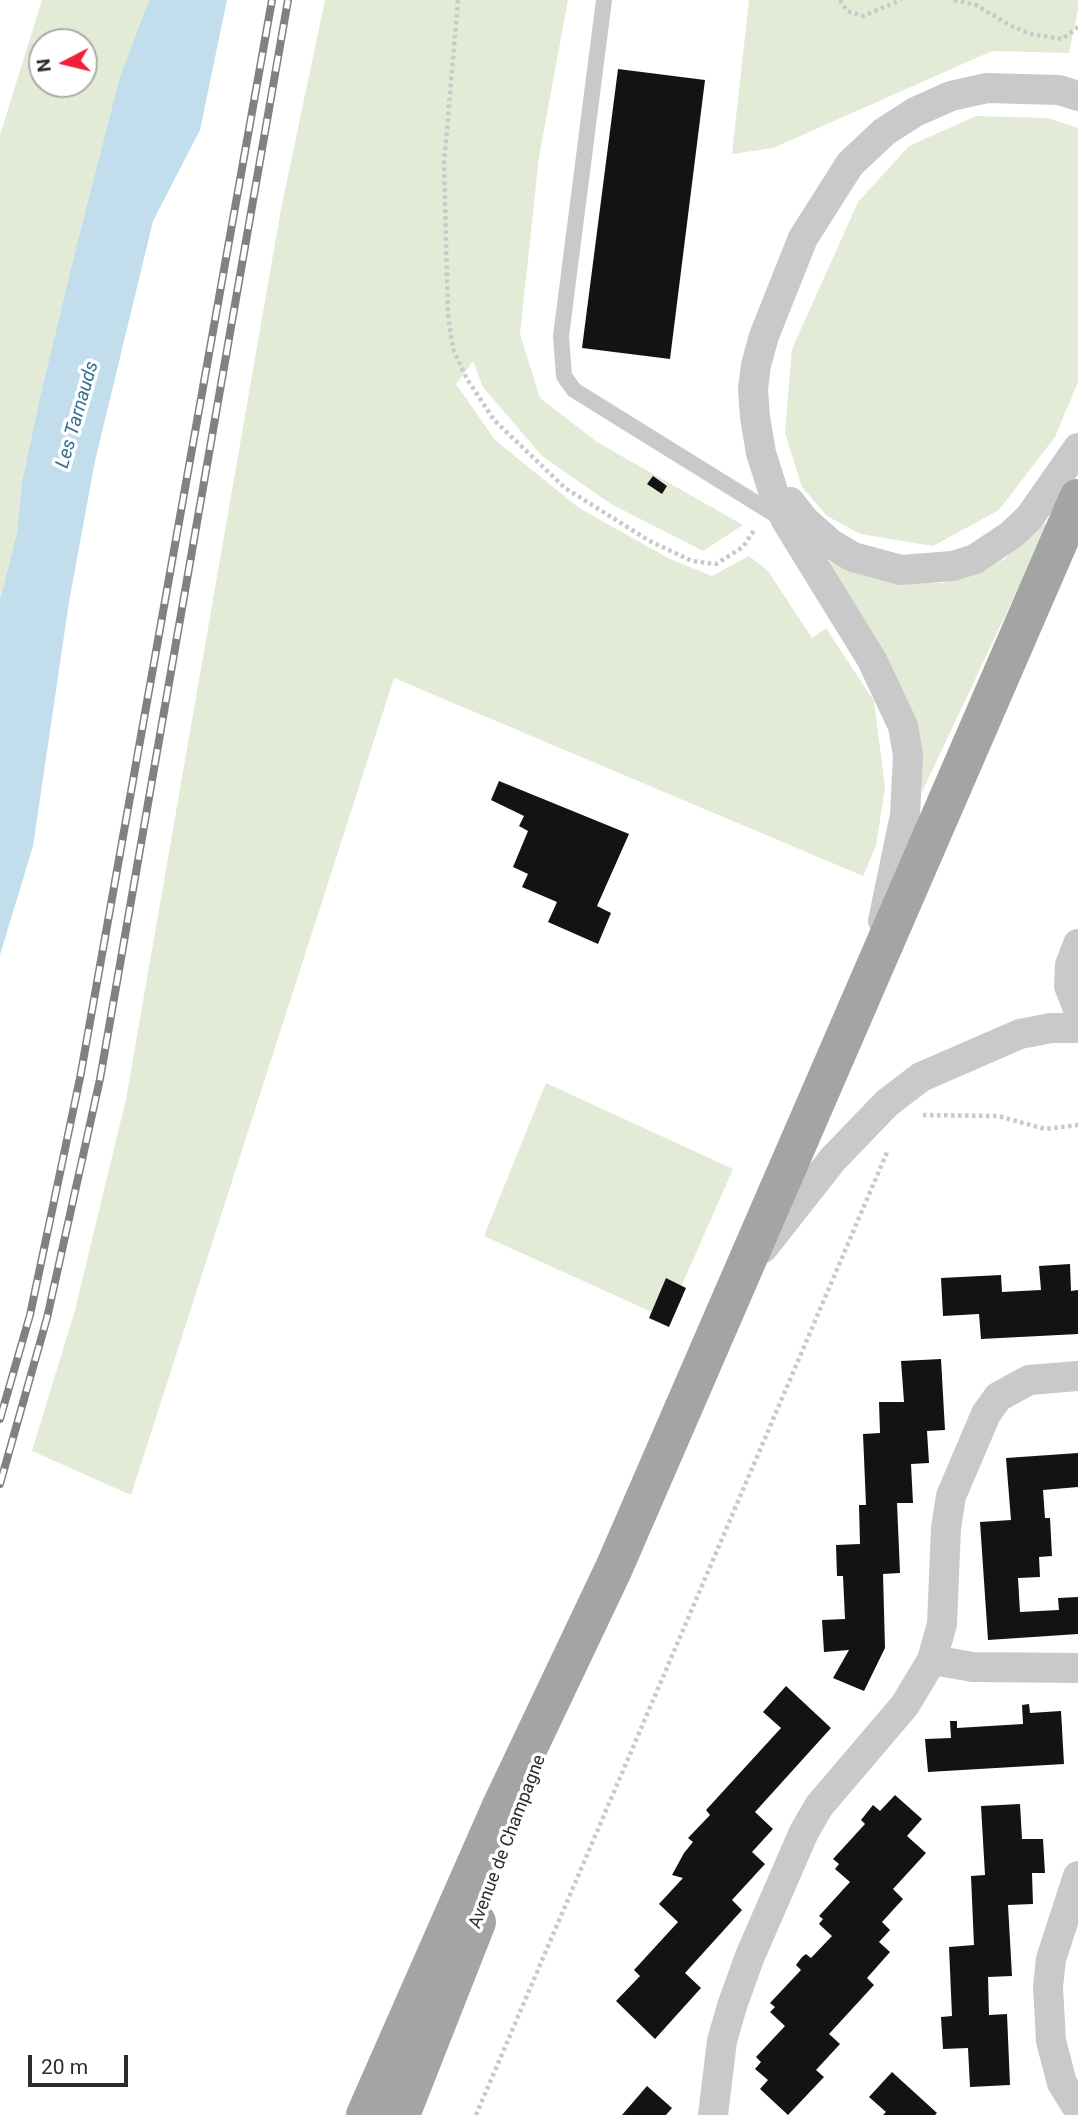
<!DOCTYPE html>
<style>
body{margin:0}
#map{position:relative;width:1078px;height:2115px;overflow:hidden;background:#fff;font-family:Roboto,sans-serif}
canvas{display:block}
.north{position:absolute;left:28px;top:28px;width:70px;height:70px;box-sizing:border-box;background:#fff;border:2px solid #ababab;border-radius:50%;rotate:263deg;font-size:19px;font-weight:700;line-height:28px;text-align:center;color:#2c2c2c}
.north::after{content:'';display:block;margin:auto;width:24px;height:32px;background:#f12039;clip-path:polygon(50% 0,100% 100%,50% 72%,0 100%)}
.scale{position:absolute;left:28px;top:2055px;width:100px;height:32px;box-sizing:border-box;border:4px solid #2c2c2c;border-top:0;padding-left:9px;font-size:21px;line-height:24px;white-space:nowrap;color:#2c2c2c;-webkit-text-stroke:5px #fff;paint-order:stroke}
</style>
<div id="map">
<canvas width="1078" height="2115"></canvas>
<div class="north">N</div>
<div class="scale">20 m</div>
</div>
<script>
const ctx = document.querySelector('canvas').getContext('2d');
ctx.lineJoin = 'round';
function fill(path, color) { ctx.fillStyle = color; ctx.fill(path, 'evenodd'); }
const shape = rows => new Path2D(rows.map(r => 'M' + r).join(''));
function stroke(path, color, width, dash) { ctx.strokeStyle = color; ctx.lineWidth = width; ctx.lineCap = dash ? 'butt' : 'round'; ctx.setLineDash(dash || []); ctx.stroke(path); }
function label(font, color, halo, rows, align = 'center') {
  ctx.font = font + ' Roboto,sans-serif'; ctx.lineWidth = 7; ctx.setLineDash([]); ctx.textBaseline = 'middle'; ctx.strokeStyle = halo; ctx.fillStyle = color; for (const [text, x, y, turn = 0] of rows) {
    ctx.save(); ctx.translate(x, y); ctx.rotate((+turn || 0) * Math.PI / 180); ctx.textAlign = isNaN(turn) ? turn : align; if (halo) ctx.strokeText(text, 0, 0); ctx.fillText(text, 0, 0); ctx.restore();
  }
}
fill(shape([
 [42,0,149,0,120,76,75,251,40,397,22,481,17,532,0,599,0,135],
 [42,42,84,42,84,84,42,84],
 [325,0,568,0,539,157,520,334,540,398,597,442,743,525,703,551,611,504,542,456,483,387,473,361,456,384,495,440,579,508,670,559,712,576,749,556,768,571,812,638,826,628,874,701,885,787,876,846,863,876,394,678,131,1495,32,1451,75,1310,126,1099,281,209],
 [749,0,1078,0,1078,10,1069,53,992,51,773,148,732,154],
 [976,116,1048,118,1078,128,1078,382,1055,437,999,510,933,546,860,534,827,516,802,487,785,433,792,349,858,202,909,146],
 [1045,522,1046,529,922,792,920,776,824,560,892,581,942,583,1003,560],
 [546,1083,733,1169,667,1319,484,1236]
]), '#e3ebd7');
fill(shape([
 [149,0,227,0,200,130,153,221,95,461,69,602,33,846,0,955,0,599,17,532,22,481,40,397,75,251,120,76]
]), '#c2deed');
fill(shape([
 [618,69,705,80,670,359,582,348],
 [653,476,667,486,662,494,647,484],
 [499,781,629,834,597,906,611,913,598,944,548,922,557,902,522,887,528,874,513,867,528,831,519,826,524,816,491,800],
 [1070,1264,1071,1291,1078,1290,1078,1334,981,1339,979,1314,943,1316,941,1278,1001,1275,1002,1292,1041,1290,1039,1266],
 [666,1278,686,1288,669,1327,649,1318],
 [941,1359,945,1430,927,1431,929,1463,911,1464,913,1503,897,1503,900,1573,883,1574,885,1648,864,1691,833,1678,849,1650,824,1652,822,1620,845,1619,843,1576,837,1576,836,1545,860,1544,859,1505,866,1505,863,1434,880,1433,879,1402,904,1402,901,1361],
 [1078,1453,1078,1487,1043,1490,1045,1518,1050,1518,1052,1556,1039,1557,1040,1577,1018,1578,1020,1612,1059,1610,1058,1598,1078,1597,1078,1634,988,1640,980,1522,1011,1520,1006,1458],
 [786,1686,831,1728,755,1812,773,1829,752,1852,765,1864,732,1900,742,1910,685,1973,701,1988,655,2039,616,2001,640,1976,634,1970,678,1922,659,1904,683,1878,672,1875,684,1853,693,1842,688,1838,710,1815,706,1810,781,1728,763,1712],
 [1029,1704,1030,1713,1061,1711,1064,1764,928,1772,925,1739,951,1738,950,1721,957,1721,957,1728,1023,1724,1022,1705],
 [895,1795,922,1819,907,1836,926,1853,893,1889,903,1899,882,1922,890,1930,879,1942,890,1952,867,1978,874,1985,829,2034,840,2044,816,2070,824,2077,788,2115,760,2089,768,2080,755,2069,761,2062,756,2057,785,2026,770,2012,775,2007,770,2003,801,1970,796,1965,802,1957,806,1954,811,1958,832,1936,819,1924,823,1919,819,1916,850,1882,835,1869,839,1864,833,1859,865,1824,861,1820,873,1805,880,1811],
 [1020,1804,1022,1839,1043,1839,1045,1873,1032,1873,1033,1904,1008,1905,1012,1976,988,1977,989,2015,1007,2014,1010,2085,970,2087,968,2048,943,2049,941,2017,952,2016,949,1947,974,1945,971,1876,985,1875,981,1806],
 [892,2072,937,2113,935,2115,883,2115,886,2112,869,2097],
 [647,2086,672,2108,666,2115,622,2115]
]), '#131313');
stroke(shape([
 [458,0,444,164,448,315,453,349,467,379,494,420,565,488,648,540,692,561,716,564,743,547,755,529],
 [840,0,847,11,863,16,901,0],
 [954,0,976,5,1011,26,1031,34,1062,39,1078,27],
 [923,1115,998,1116,1045,1129,1078,1125],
 [476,2115,888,1150]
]), '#c9c9c9', 4.5, [3.5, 3.5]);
stroke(shape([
 [604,0,561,336,564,376,574,390,782,519]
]), '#c9c9c9', 16);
stroke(shape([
 [790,502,805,521,831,544,853,557,901,570,953,566,975,559,1011,535,1029,518,1078,448],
 [883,921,905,815,908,755,903,726,872,660,787,522,775,497,761,453,755,417,753,389,756,365,764,336,803,238,850,164,884,132,915,112,951,96,987,88,1059,90,1078,96],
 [1078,944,1070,965,1069,986,1078,1009],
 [763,1248,833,1159,887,1103,921,1077,1020,1034,1051,1028,1078,1028],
 [932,1660,973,1667,1078,1668],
 [1075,2104,1062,2083,1051,2041,1048,1987,1051,1959,1078,1876],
 [713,2115,722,2041,732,2006,750,1956,804,1832,819,1806,905,1705,932,1660,942,1624,946,1528,951,1496,986,1414,998,1397,1029,1380,1078,1376]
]), '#c9c9c9', 30);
stroke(shape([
 [365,2115,501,1806,614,1568,1078,498],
 [401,2115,477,1922]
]), '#a4a4a4', 38);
const rail = shape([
 [0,1419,30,1315,80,1078,272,0],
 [0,1484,47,1318,100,1079,288,0]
]);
stroke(rail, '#818181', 8);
stroke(rail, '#fff', 5, [16]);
label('18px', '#2c2c2c', '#fff', [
 ["Avenue de Champagne",508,1842,-69]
]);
label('italic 19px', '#357292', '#fff', [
 ["Les Tarnauds",78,415,-74]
]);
</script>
